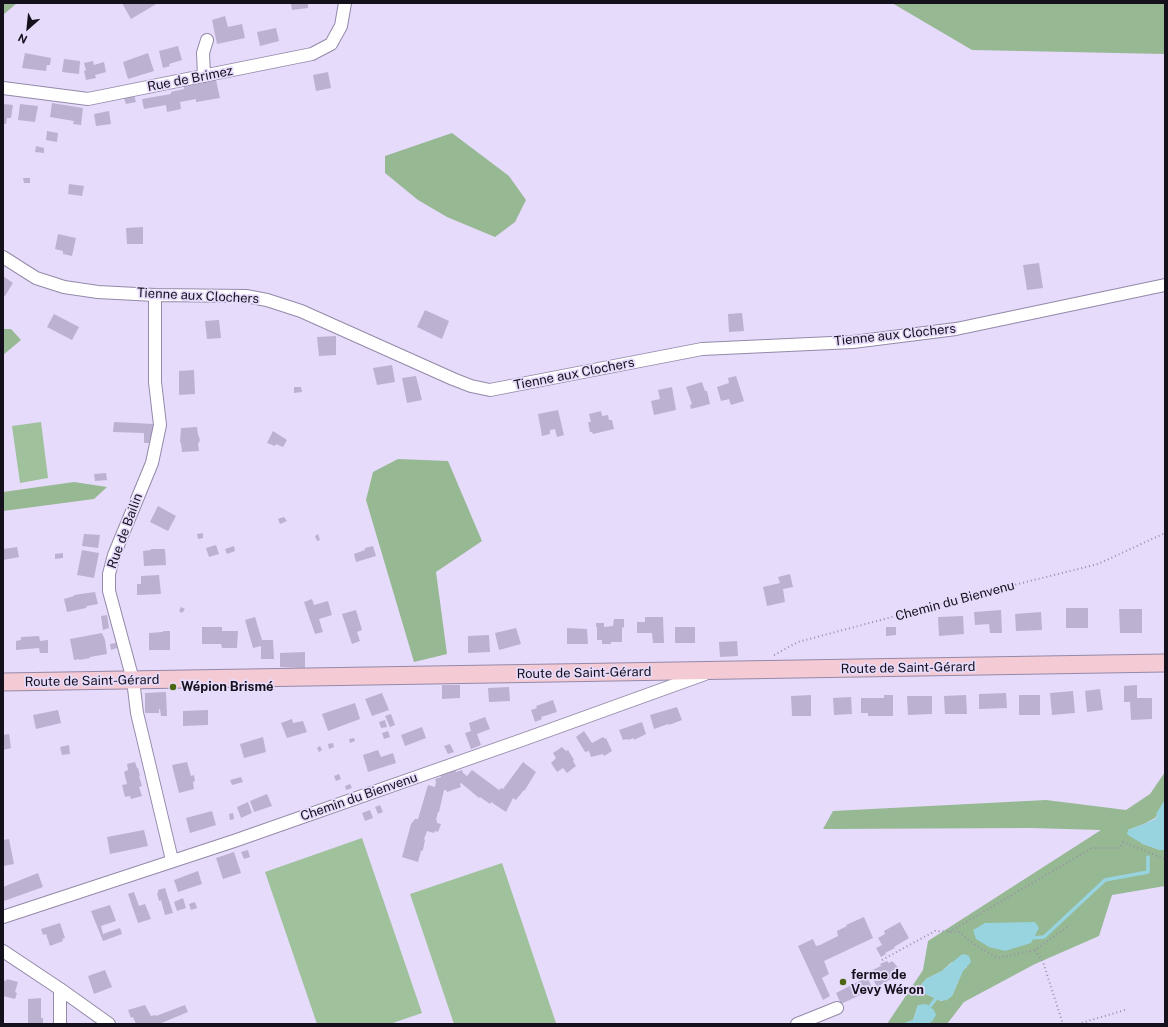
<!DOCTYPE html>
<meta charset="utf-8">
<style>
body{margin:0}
#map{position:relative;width:1168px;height:1027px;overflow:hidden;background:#e7dbfc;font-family:"Public Sans",sans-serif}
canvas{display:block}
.frame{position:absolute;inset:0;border:4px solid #15111c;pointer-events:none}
.north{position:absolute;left:8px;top:8px;width:40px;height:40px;-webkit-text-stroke:3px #e7dbfc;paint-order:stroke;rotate:207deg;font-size:11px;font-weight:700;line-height:16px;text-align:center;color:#15111c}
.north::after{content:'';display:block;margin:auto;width:14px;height:18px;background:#15111c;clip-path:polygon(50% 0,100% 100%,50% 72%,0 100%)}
</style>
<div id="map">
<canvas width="1168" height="1027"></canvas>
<div class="frame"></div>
<div class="north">N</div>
</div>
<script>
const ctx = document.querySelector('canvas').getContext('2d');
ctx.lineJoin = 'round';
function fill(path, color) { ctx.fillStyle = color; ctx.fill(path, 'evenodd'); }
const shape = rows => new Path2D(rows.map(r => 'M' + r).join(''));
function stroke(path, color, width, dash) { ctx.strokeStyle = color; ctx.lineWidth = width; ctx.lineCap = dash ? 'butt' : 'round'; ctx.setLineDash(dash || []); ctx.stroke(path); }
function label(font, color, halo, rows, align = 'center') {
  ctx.font = font + ' "Public Sans",sans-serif'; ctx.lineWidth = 3.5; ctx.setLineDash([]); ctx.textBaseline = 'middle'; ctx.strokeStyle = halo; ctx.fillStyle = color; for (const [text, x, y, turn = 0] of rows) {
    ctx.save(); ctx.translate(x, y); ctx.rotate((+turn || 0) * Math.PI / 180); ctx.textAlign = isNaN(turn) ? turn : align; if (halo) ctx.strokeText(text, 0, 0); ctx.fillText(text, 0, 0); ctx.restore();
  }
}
fill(shape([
 [41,422,48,478,20,483,12,426],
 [362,838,422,1013,390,1024,317,1024,265,872],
 [502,863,556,1023,554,1024,454,1024,410,894]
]), '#9fc29d');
fill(shape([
 [3,3,17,3,3,15],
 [892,3,1165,3,1165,54,972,50],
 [452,133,509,176,526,200,515,222,495,237,447,217,418,200,385,173,385,156],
 [3,329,11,329,21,340,3,355],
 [398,459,448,461,482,541,436,572,447,654,414,662,366,500,373,472],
 [74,482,107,487,94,499,3,511,3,492],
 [1165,772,1165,808,1160,811,1155,818,1144,824,1128,830,1143,844,1160,850,1165,850,1165,886,1112,895,1099,936,1035,964,964,1002,947,1024,928,1024,933,1020,918,1005,913,1020,902,1024,887,1024,923,970,928,941,1101,830,1030,828,823,829,833,811,1046,800,1126,810,1150,794],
 [952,962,967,967,963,970,952,996,941,1001,926,994,915,993,926,979,942,971]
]), '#96b893');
fill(shape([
 [1164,808,1165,850,1160,850,1143,844,1131,837,1127,834,1128,830,1144,824,1155,819,1160,811],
 [1035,922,1039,928,1031,943,1005,951,989,947,976,939,973,930,985,923],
 [964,954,969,956,971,962,963,971,952,996,947,1000,941,1001,926,994,918,995,915,993,926,979,942,971,961,955],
 [926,1004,934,1010,936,1015,933,1020,928,1024,902,1024,913,1020,918,1005]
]), '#97d4e0');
stroke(shape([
 [1158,814,1165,803],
 [1031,938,1044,937,1105,880,1148,872,1148,857],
 [927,1010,938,996]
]), '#97d4e0', 3.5);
fill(shape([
 [122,3,158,3,131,19],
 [300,3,308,3,308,8,292,10,291,4],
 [225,16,228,27,242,24,245,38,217,44,212,20],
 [276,28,279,41,260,46,257,32],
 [178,46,182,60,169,64,170,66,163,68,159,51],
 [25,53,51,58,50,65,47,65,46,71,22,68],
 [148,53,154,71,128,79,123,62],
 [64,59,80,61,79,74,62,72],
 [93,61,94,65,104,62,106,72,95,75,96,78,86,80,84,71,86,70,84,63],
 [328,72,331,88,316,91,313,75],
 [216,80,220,98,196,102,196,99,180,102,181,109,167,112,166,105,144,109,142,99,171,94,171,92,184,89,184,86],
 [134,95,136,102,126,104,124,98],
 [52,103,83,108,81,125,73,124,74,121,50,117],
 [3,104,13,105,11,118,7,118,6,124,3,124],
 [20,104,38,106,35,122,18,120],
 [109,111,111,124,96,126,94,114],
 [47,131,58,133,57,142,46,140],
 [36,146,44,148,44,153,35,152],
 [23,178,30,178,30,183,24,183],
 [69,184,84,186,82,196,68,194],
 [143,227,143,244,127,244,126,228],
 [58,234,76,238,72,256,63,254,63,251,55,249],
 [1039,263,1043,288,1027,290,1023,265],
 [3,276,13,283,5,296,3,295],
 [425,310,449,321,442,339,417,327],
 [742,313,744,331,729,332,728,314],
 [54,314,79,327,72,340,47,327],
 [219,320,221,338,207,339,205,321],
 [336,336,336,355,319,356,317,337],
 [392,365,395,382,377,385,373,368],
 [194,370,195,394,179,395,179,371],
 [416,376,422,400,407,403,402,378],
 [736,376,744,401,731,405,729,399,721,401,717,387,729,383,728,378],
 [702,382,705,391,707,391,710,404,691,409,690,405,692,404,686,387],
 [294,387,301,387,302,392,294,393],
 [672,387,676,410,654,415,651,401,660,399,658,390],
 [558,410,564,435,557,437,555,429,550,430,550,434,542,436,538,414],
 [601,411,602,416,608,415,609,420,612,420,614,429,593,434,592,432,590,432,588,422,591,422,589,414],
 [114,422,154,424,152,443,144,443,144,433,113,432],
 [197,427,198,434,200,440,198,444,199,451,182,452,181,443,180,442,181,428],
 [273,431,287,440,283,447,276,444,275,446,267,443],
 [106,473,107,480,95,481,94,474],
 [158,506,176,516,168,531,150,522],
 [284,517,287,521,280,524,278,519],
 [203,533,203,538,198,539,197,534],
 [84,534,100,535,98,548,82,546],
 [318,534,320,540,317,541,315,536],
 [216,545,219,554,209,557,206,548],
 [234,546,235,551,227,554,225,549],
 [373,546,376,556,356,562,354,554,365,550,365,548],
 [17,547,19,557,3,560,3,549],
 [151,549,165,549,166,565,144,566,143,551,151,550],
 [82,550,99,553,94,578,77,575],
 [63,553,63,558,55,559,55,554],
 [790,574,793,587,783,589,785,602,767,606,763,587,780,583,778,577],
 [159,575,161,594,137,595,137,584,141,584,141,576],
 [95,592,98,604,87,606,86,608,67,612,64,599,74,596,74,595],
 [312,599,314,605,328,601,332,615,319,619,323,632,315,634,304,602],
 [181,607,185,609,182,613,179,611],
 [1066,608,1088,608,1088,628,1066,628],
 [1119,609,1142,609,1142,633,1120,633],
 [356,610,362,630,357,632,360,641,352,644,342,614],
 [1001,610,1002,633,990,633,989,624,975,625,974,612],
 [1041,612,1042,630,1016,631,1015,614],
 [107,615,109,628,103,630,101,616],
 [963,616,964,634,939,636,938,617],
 [255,617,262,640,273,640,274,659,261,659,261,646,253,648,245,620],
 [645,617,663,617,664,643,653,643,652,633,637,633,637,622,645,622],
 [614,619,624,619,624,627,622,628,622,642,611,642,611,644,602,644,602,640,597,640,597,627,596,627,596,623,604,623,604,627,613,626],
 [202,627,222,627,222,631,238,631,237,648,222,648,221,644,202,644],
 [675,627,695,627,695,643,675,643],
 [886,627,896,627,896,635,886,636],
 [516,628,521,644,499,650,495,633],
 [567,628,587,629,588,644,567,644],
 [163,631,170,631,170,650,149,650,149,633,163,632],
 [102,633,105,640,107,654,90,657,90,658,79,660,79,659,74,660,70,639],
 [489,635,490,652,468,653,468,636],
 [39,636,40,641,48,640,48,653,40,653,39,648,16,650,16,641,21,640,21,637],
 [737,641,738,656,720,657,719,642],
 [116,643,117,648,111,650,110,644],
 [305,652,305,668,280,667,280,653],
 [442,685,460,685,460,698,442,699],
 [1137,685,1137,698,1152,698,1152,719,1131,720,1130,702,1124,702,1124,686],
 [509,687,510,701,489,702,488,688],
 [1100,689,1103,710,1087,712,1085,691],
 [1073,691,1075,713,1052,715,1050,693],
 [166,692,167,716,161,716,160,709,159,709,159,713,145,713,145,693],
 [382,693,389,710,372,716,365,699],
 [1006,693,1007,708,979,709,979,694],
 [811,695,811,716,792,716,791,696],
 [884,695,893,695,893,716,868,716,868,713,861,713,861,698,884,698],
 [966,695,967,714,945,714,944,696],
 [1019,695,1040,695,1040,715,1019,715],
 [907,696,932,696,932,714,908,715],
 [851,697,852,714,834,715,833,698],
 [553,700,557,712,541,717,542,719,535,722,531,710,537,708,536,706],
 [355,703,360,719,328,731,322,714],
 [677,707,682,720,669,725,668,724,654,729,650,715],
 [58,710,61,723,36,729,33,715],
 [208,710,208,725,183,726,183,711],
 [391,714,395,725,390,727,385,716],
 [485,717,490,729,477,734,481,745,471,749,465,733,471,731,469,723],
 [292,719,293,723,303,721,307,732,287,738,281,723],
 [385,720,387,727,381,728,379,722],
 [642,722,646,734,634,740,634,738,628,740,627,739,623,740,619,730],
 [422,727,426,738,405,746,401,735],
 [388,731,390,737,384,739,382,733],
 [584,731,592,743,603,737,605,739,606,738,612,751,604,756,603,754,591,757,589,751,585,752,576,737],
 [9,734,11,748,3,750,3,735],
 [263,737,266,752,244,758,240,744],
 [354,738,355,741,350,743,349,739],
 [333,743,334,747,329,749,328,744],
 [450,744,454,752,448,754,444,746],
 [69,745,70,754,62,755,60,747],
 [320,746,322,750,319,752,317,748],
 [562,747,566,751,568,750,574,760,573,761,576,766,567,773,563,768,557,772,551,763,556,758,553,753],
 [378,750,381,757,393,753,396,763,368,772,363,755],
 [135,762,137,768,138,768,140,776,139,776,142,786,139,787,142,796,131,799,130,796,125,797,122,785,127,784,124,772,128,770,127,764],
 [187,762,191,776,194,775,195,781,193,782,194,789,179,793,172,765],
 [523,762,536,772,525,790,523,791,516,800,513,798,506,812,491,802,490,804,480,797,479,798,461,783,460,784,461,787,447,792,446,790,444,790,439,812,438,812,436,820,437,821,437,823,441,824,438,832,435,831,434,833,427,831,424,839,425,840,423,850,421,851,418,862,402,857,411,824,415,819,418,819,428,785,435,787,436,782,435,779,441,777,440,774,455,769,456,772,462,770,463,773,467,776,472,770,499,790,501,788,503,789],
 [339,774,341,779,336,781,334,776],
 [241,777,243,782,232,785,230,780],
 [350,784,352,788,346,790,345,786],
 [267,794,272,806,254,812,250,801],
 [248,802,252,813,241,818,237,807],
 [380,805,383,812,378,814,375,807],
 [370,810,373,818,365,821,362,813],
 [212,811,216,825,190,833,186,818],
 [233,813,234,819,230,820,229,814],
 [144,830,148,846,110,854,107,837],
 [9,839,14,864,3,866,3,840],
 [248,850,250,857,244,859,241,852],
 [234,852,241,873,223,879,216,858],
 [198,871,202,884,178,892,174,880],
 [38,873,43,887,4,901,3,887],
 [165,888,173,913,165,915,161,900,159,901,157,893,158,893,158,890],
 [134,892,139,906,145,904,151,919,138,923,128,894],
 [183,898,186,908,177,911,174,902],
 [195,902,197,908,191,910,189,904],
 [110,905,116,921,101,926,103,934,120,928,122,934,103,941,91,911],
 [864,917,873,938,824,961,829,974,822,978,830,996,823,1000,798,946,813,939,816,946,820,945,838,936,837,931,847,926,846,925],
 [900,922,909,938,894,947,895,948,885,953,886,954,881,957,876,948,882,945,878,938,885,934,884,931],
 [60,923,65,938,62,939,63,941,50,946,46,934,43,935,41,929],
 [887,961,889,963,892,961,896,965,899,969,898,975,877,987,872,977,871,977,868,972,881,966,880,964],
 [105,970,112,987,94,994,88,976],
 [867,977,873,989,841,1004,836,993],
 [7,979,18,982,15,992,17,993,15,999,3,996,3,980,6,981],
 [41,998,41,1018,43,1018,43,1024,28,1024,28,999],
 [145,1005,151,1016,155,1015,156,1016,185,1005,188,1012,159,1024,136,1024,133,1017,131,1018,128,1010]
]), '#bcb1d0');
const street = shape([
 [204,76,203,53,207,40],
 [3,88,88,99,312,54,331,44,341,26,345,3],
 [3,257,36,278,64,287,98,292,155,295,246,296,267,300,301,311,453,379,471,386,490,390,702,349,853,342,956,329,1165,285],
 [155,295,155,382,160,425,152,463,114,555,109,574,109,591,133,680,137,713,172,860],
 [3,917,234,841,522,740,705,674],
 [3,951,60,989,109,1024],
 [60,989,60,1024],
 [797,1024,837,1008]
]);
const secondary = shape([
 [3,682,1165,663]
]);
stroke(street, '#9489a8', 14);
stroke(secondary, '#9489a8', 19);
stroke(shape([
 [774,655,798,642,986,592,1098,564,1165,533],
 [949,932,1092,848,1120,848,1123,842,1165,859],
 [1035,950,1043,962,1063,1024],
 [882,960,935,931,959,932,975,945,998,958,1035,950,1070,925],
 [1078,1024,1125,1010]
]), '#9990a9', 2, [1, 3]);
stroke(street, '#fff', 12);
stroke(secondary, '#f4cad4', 17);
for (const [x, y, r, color] of [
 [173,687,4,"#4e6512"],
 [843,982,4,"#4e6512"]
]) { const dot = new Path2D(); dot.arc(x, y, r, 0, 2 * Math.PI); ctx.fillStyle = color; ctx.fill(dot); stroke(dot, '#e7dbfc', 1.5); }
label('13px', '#15111c', '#e7dbfc', [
 ["Rue de Brimez",190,79,-11],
 ["Tienne aux Clochers",198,296,3],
 ["Tienne aux Clochers",895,335,-6],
 ["Tienne aux Clochers",574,374,-11],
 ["Rue de Bailin",125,531,-70],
 ["Chemin du Bienvenu",955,601,-15],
 ["Route de Saint-Gérard",908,668,-1],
 ["Route de Saint-Gérard",584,673,-1],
 ["Route de Saint-Gérard",92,681,-1],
 ["Chemin du Bienvenu",359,797,-19]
]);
label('bold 13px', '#15111c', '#e7dbfc', [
 ["Wépion Brismé",181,687],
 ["ferme de",851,975],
 ["Vevy Wéron",851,990]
], 'left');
</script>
